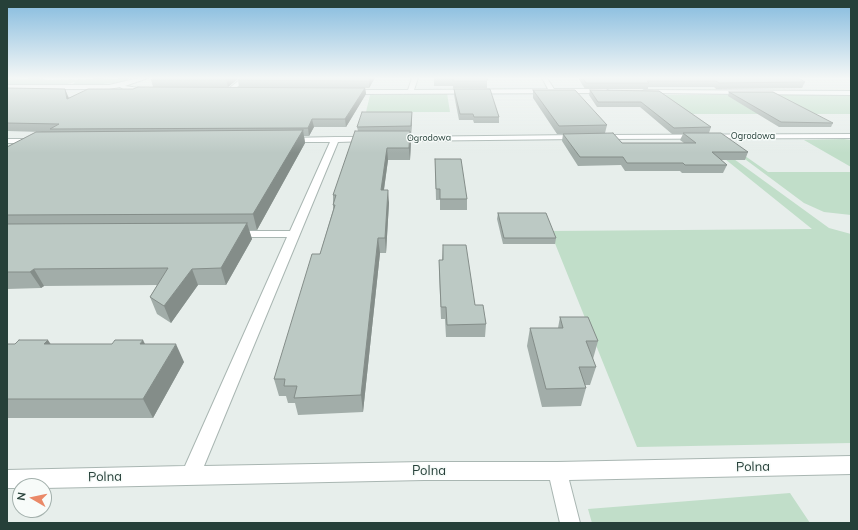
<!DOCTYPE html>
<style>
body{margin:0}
#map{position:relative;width:858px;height:530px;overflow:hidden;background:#e7eeeb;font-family:Mulish,sans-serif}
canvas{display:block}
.frame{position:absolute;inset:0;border:8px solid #264039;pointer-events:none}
.north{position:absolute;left:12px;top:478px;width:40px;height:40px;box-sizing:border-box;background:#f7fbf9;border:1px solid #a3b0ac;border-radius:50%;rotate:279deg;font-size:11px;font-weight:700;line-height:16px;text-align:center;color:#264039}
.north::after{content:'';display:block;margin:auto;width:14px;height:18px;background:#ea8968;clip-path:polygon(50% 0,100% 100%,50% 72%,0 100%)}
</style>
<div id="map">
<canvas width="858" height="530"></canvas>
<div class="frame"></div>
<div class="north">N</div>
</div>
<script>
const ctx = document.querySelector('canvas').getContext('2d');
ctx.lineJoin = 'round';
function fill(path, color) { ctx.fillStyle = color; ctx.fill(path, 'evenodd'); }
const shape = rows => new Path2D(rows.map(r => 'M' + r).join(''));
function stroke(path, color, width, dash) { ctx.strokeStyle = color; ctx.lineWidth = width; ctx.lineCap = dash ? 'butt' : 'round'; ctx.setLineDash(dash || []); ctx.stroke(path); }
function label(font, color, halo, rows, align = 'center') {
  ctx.font = font + ' Mulish,sans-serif'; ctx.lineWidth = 3; ctx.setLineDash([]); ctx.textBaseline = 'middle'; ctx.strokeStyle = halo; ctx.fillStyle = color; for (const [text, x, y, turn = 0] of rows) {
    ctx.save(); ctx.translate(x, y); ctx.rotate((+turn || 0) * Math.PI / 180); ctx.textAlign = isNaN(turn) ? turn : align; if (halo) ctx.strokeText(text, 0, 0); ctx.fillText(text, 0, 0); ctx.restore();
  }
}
fill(shape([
 [38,78,49,80,131,78,122,82,103,84,73,84,75,82,67,84,7,84,7,79],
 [447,93,450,112,366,112,370,95],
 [656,95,851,95,851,114,682,114],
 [844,139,851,140,851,167,804,140],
 [715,151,727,154,829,228,851,234,851,443,637,447,550,231,812,229],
 [734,151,738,151,768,172,851,172,851,215,824,212,804,203],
 [790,493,810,523,592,523,588,509]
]), '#c1dec9');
const service = shape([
 [242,78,248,78,231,92,227,92,227,90,242,78]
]);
const minor = shape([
 [139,78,148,78,125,86,146,89,146,91,126,91,120,87,109,89,7,89,7,85,109,85,139,78],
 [412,78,418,78,414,90,548,89,542,78,547,78,554,89,606,89,609,91,606,93,350,94,347,92,350,90,408,90,412,78],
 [644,90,851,91,851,95,642,93,641,92,644,90],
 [851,134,851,138,600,139,596,137,600,135,851,134],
 [578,135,581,135,581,139,394,141,390,139,394,137,578,135],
 [335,137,368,137,372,139,368,141,338,142,204,466,424,462,557,462,851,456,851,474,569,480,580,523,560,523,550,480,424,480,44,488,44,486,20,486,20,488,7,488,7,470,185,466,287,237,235,237,230,234,235,231,290,231,330,142,288,142,284,140,288,138,335,137],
 [7,139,34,139,38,141,34,143,7,143,7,139]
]);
stroke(service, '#a9b6b2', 2);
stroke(minor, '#a9b6b2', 2);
fill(service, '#fff');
fill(minor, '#fff');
fill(shape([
 [153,78,239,78,228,87,239,87,238,80,375,78,369,88,365,88,366,94,346,127,314,127,309,136,304,136,305,143,257,230,249,230,252,239,226,285,198,285,171,323,157,314,150,297,157,285,44,286,41,288,7,289,7,147,42,132,7,131,7,88,68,96,69,98,153,87,151,80],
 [434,78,487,78,487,88,453,88,453,86,434,86],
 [578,78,799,78,805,82,802,88,716,89,714,87,648,87,648,89,585,89],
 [454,89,499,117,499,123,474,123,473,120,459,120,454,95],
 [533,90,607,125,605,133,622,143,684,143,680,140,683,134,672,134,640,107,597,107,589,95,590,90,659,91,711,127,709,133,748,152,745,160,721,160,727,165,723,173,682,173,680,171,625,171,621,165,578,166,562,141,563,134,557,134,533,98],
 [729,92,833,123,831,127,779,127,728,96],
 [412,112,410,160,388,160,384,190,389,203,386,253,380,253,363,412,298,415,295,403,288,403,286,396,279,396,274,379,320,254,333,210,333,195,358,131,357,127],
 [435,159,467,199,467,210,440,210,440,200,436,200],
 [498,213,556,238,555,244,503,244,497,219],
 [443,245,475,305,486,324,485,337,446,337,445,319,441,319,439,272,439,260,442,260],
 [560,317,598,341,593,359,596,367,590,385,585,385,586,388,581,406,542,407,527,346,530,328,558,328],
 [7,344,145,344,184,362,153,418,7,418]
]), '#a2ada9');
fill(shape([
 [229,78,239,78,228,87,226,80],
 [371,78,375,78,369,88,369,81],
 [365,88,366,94,346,127,345,119],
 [65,89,68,96,70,106,67,99],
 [412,112,412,120,411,135,411,126],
 [312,119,314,127,309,136,308,128],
 [303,130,305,143,257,230,253,214],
 [410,131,411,142,410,160,409,148],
 [387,148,388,160,382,203,381,190],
 [388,190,389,203,386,253,385,238],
 [247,223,252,239,226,285,221,268],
 [378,238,380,253,363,412,361,395],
 [34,269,44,286,41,288,30,272],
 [192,269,198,285,171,323,164,306],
 [48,340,60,358,44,344],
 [143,340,152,358,140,344],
 [176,344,184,362,153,418,143,399]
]), '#848d89');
const building = shape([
 [153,78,229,78,226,80,151,80,153,78],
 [240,78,371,78,369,81,238,80,240,78],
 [453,78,487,78,487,81,453,81,453,78],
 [583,78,799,78,805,82,719,83,716,81,647,81,649,83,586,83,583,78],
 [138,87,365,88,345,119,312,119,308,128,50,129,59,124,7,123,7,88,65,89,67,99,88,89,133,89,138,87],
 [454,89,490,89,499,117,474,117,473,114,460,114,454,89],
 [533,90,575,90,607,125,559,126,533,90],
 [590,90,659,91,711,127,674,128,641,102,598,102,590,90],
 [729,92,773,92,833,123,781,122,729,92],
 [362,112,412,112,411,126,357,127,362,112],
 [303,130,253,214,7,215,7,147,36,132,303,130],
 [355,131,410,131,409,148,387,148,381,190,388,190,385,238,378,238,361,395,294,398,297,386,284,386,285,379,274,379,312,254,320,254,335,205,333,205,336,195,333,195,355,131],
 [613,133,622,143,696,143,683,133,721,133,748,152,712,152,727,165,685,165,683,163,627,163,623,157,580,157,563,134,613,133],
 [435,159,461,159,467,199,440,199,440,189,436,189,435,159],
 [498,213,546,213,556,238,504,238,498,213],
 [247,223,221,268,192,269,164,306,150,297,168,268,34,269,30,272,7,272,7,224,247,223],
 [443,245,466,245,475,305,483,305,486,324,447,325,446,307,441,307,439,260,443,260,443,245],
 [560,317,588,317,598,341,586,341,596,367,579,367,586,388,546,389,530,328,563,328,560,317],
 [19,340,48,340,44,344,112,344,115,340,143,340,140,344,176,344,143,399,7,399,7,344,15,344,19,340]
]);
fill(building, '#bcc9c4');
stroke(building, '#848d89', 1);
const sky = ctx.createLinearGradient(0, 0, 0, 153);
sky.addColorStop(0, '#85bbde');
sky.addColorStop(0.51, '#f4f7f6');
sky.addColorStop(1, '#f4f7f600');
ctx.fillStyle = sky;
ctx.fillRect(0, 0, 858, 153);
label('9px', '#264039', '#f7fbf9', [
 ["Ogrodowa",753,136],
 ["Ogrodowa",429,138,-1]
]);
label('13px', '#264039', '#f7fbf9', [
 ["Polna",753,467,-1],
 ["Polna",429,471],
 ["Polna",105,477,-1]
]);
</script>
